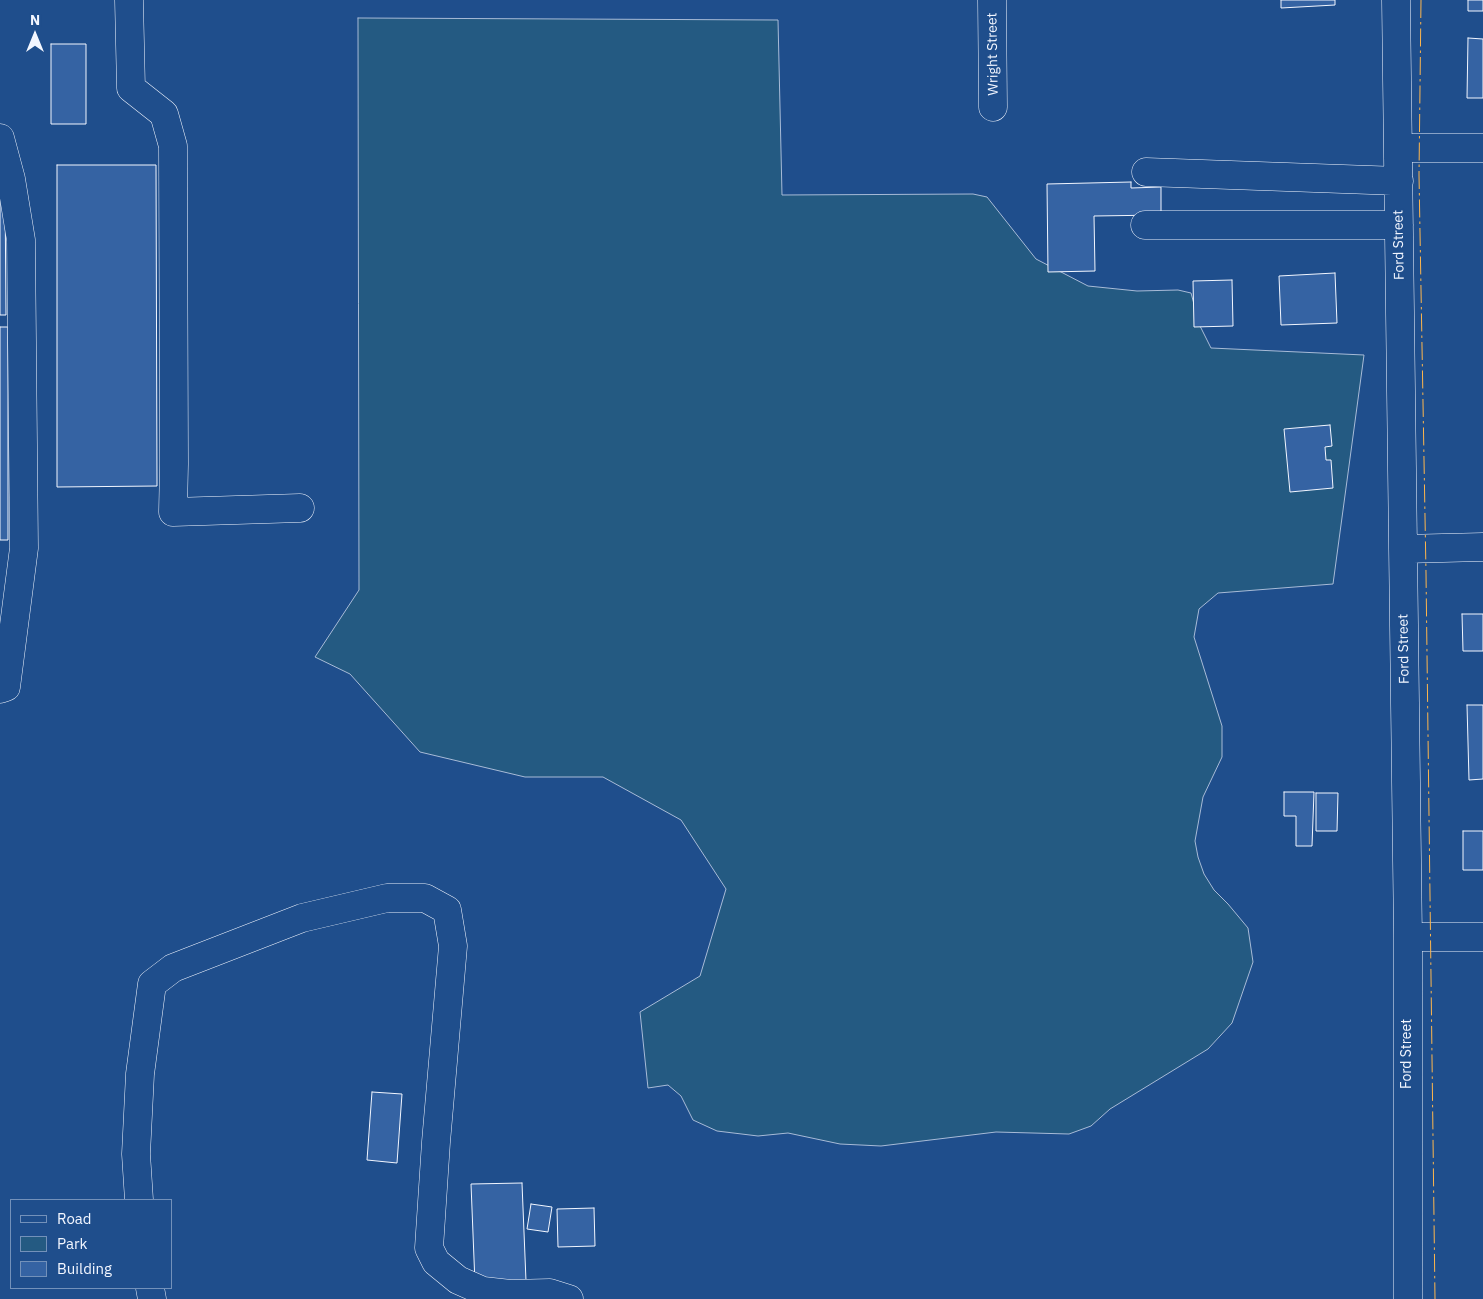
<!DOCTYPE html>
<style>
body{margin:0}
#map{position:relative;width:1483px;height:1299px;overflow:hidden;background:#1f4e8c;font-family:"IBM Plex Sans",sans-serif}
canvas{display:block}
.legend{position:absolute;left:10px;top:1199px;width:162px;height:90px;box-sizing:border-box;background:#1f4e8c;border:1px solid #7391ba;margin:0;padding:6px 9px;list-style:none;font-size:15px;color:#f2f6ff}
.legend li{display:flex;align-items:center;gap:10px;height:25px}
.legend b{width:25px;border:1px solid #7391ba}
.north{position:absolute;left:10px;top:10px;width:50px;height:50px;-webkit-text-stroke:4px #1f4e8c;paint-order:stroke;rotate:0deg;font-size:14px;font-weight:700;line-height:20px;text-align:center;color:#f2f6ff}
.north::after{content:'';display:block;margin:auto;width:18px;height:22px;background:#f2f6ff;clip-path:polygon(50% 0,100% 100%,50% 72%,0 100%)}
</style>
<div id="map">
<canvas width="1483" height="1299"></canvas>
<ul class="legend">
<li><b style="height:6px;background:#1f4e8c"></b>Road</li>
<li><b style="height:14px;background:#245a82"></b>Park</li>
<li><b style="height:14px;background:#3563a3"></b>Building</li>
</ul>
<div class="north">N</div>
</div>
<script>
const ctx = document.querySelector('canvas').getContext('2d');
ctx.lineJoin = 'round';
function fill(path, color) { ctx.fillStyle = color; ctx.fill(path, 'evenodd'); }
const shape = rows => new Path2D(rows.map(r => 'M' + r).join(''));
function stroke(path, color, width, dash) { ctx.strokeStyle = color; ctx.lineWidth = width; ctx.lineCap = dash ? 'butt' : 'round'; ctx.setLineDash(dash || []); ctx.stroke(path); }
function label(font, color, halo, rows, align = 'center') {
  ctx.font = font + ' "IBM Plex Sans",sans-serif'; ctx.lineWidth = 4; ctx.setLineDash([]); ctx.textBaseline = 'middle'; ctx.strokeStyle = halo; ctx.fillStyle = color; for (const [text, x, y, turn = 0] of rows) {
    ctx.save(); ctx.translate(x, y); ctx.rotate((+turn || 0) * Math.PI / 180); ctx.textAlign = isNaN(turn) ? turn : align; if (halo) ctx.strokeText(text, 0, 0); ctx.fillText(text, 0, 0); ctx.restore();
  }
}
const green = shape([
 [358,18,778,20,782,195,973,194,987,197,1036,259,1088,286,1137,291,1178,290,1191,293,1200,326,1211,348,1364,355,1333,584,1218,593,1199,609,1194,637,1222,726,1222,757,1203,797,1195,841,1198,857,1204,874,1214,890,1228,904,1248,928,1253,962,1232,1023,1208,1049,1110,1109,1091,1126,1069,1134,996,1132,881,1146,840,1144,788,1133,758,1136,717,1131,693,1120,681,1096,668,1085,648,1088,640,1012,700,976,726,889,681,820,603,777,525,777,420,752,350,674,315,657,359,590,358,18]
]);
fill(green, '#245a82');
stroke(green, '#a8bbd7', 1);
const building = shape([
 [1281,0,1335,0,1335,5,1281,8,1281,0],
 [1468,0,1483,0,1483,11,1468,11,1468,0],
 [1468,38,1483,39,1483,98,1467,98,1468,38],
 [51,44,86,44,86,124,51,124,51,44],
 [57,165,156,165,157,486,57,487,57,165],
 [1131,182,1131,188,1161,187,1161,215,1094,216,1095,271,1048,272,1047,184,1131,182],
 [0,185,5,185,6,315,0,315,0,185],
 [1335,273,1337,323,1281,325,1279,276,1335,273],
 [1232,280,1233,326,1194,327,1193,281,1232,280],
 [0,327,8,327,8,540,0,540,0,327],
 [1330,425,1332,446,1325,447,1326,460,1331,460,1333,488,1290,492,1284,429,1330,425],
 [1462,614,1483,614,1483,651,1463,651,1462,614],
 [1467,705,1483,705,1483,779,1469,780,1467,705],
 [1284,792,1314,792,1312,846,1296,846,1296,816,1284,816,1284,792],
 [1316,793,1338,793,1337,831,1316,831,1316,793],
 [1463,831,1483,831,1483,870,1463,870,1463,831],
 [372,1092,402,1094,397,1163,367,1160,372,1092],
 [522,1183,526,1281,475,1284,471,1184,522,1183],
 [531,1204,552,1207,548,1232,527,1229,531,1204],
 [594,1208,595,1246,558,1247,557,1209,594,1208]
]);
fill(building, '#3563a3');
stroke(building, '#f2f6ff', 1);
const minor = shape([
 [129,0,131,88,164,114,173,146,174,464,173,512,300,508],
 [992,0,993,107],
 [1396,0,1408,937,1408,1299],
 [0,138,11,179,21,240,24,548,6,687,0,689],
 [1398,148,1483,148],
 [1146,172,1399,181],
 [1145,225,1399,225],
 [1403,549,1483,547],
 [1408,937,1483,937],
 [139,1200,136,1154,140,1074,152,984,173,968,302,918,387,898,425,898,447,910,453,946,436,1142,429,1248,436,1262,458,1280,483,1291,510,1294,550,1293,569,1299],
 [150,1288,152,1299]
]);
stroke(minor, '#f2f6ff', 29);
stroke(minor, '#1f4e8c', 28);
stroke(shape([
 [1421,0,1419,175,1426,573,1435,1299]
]), '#ffb74d', 1, [18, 4, 2.5, 4]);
label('14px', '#f2f6ff', '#1f4e8c', [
 ["Wright Street",993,54,-91],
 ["Ford Street",1399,245,-91],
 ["Ford Street",1404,649,-91],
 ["Ford Street",1407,1054,-90]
]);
</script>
